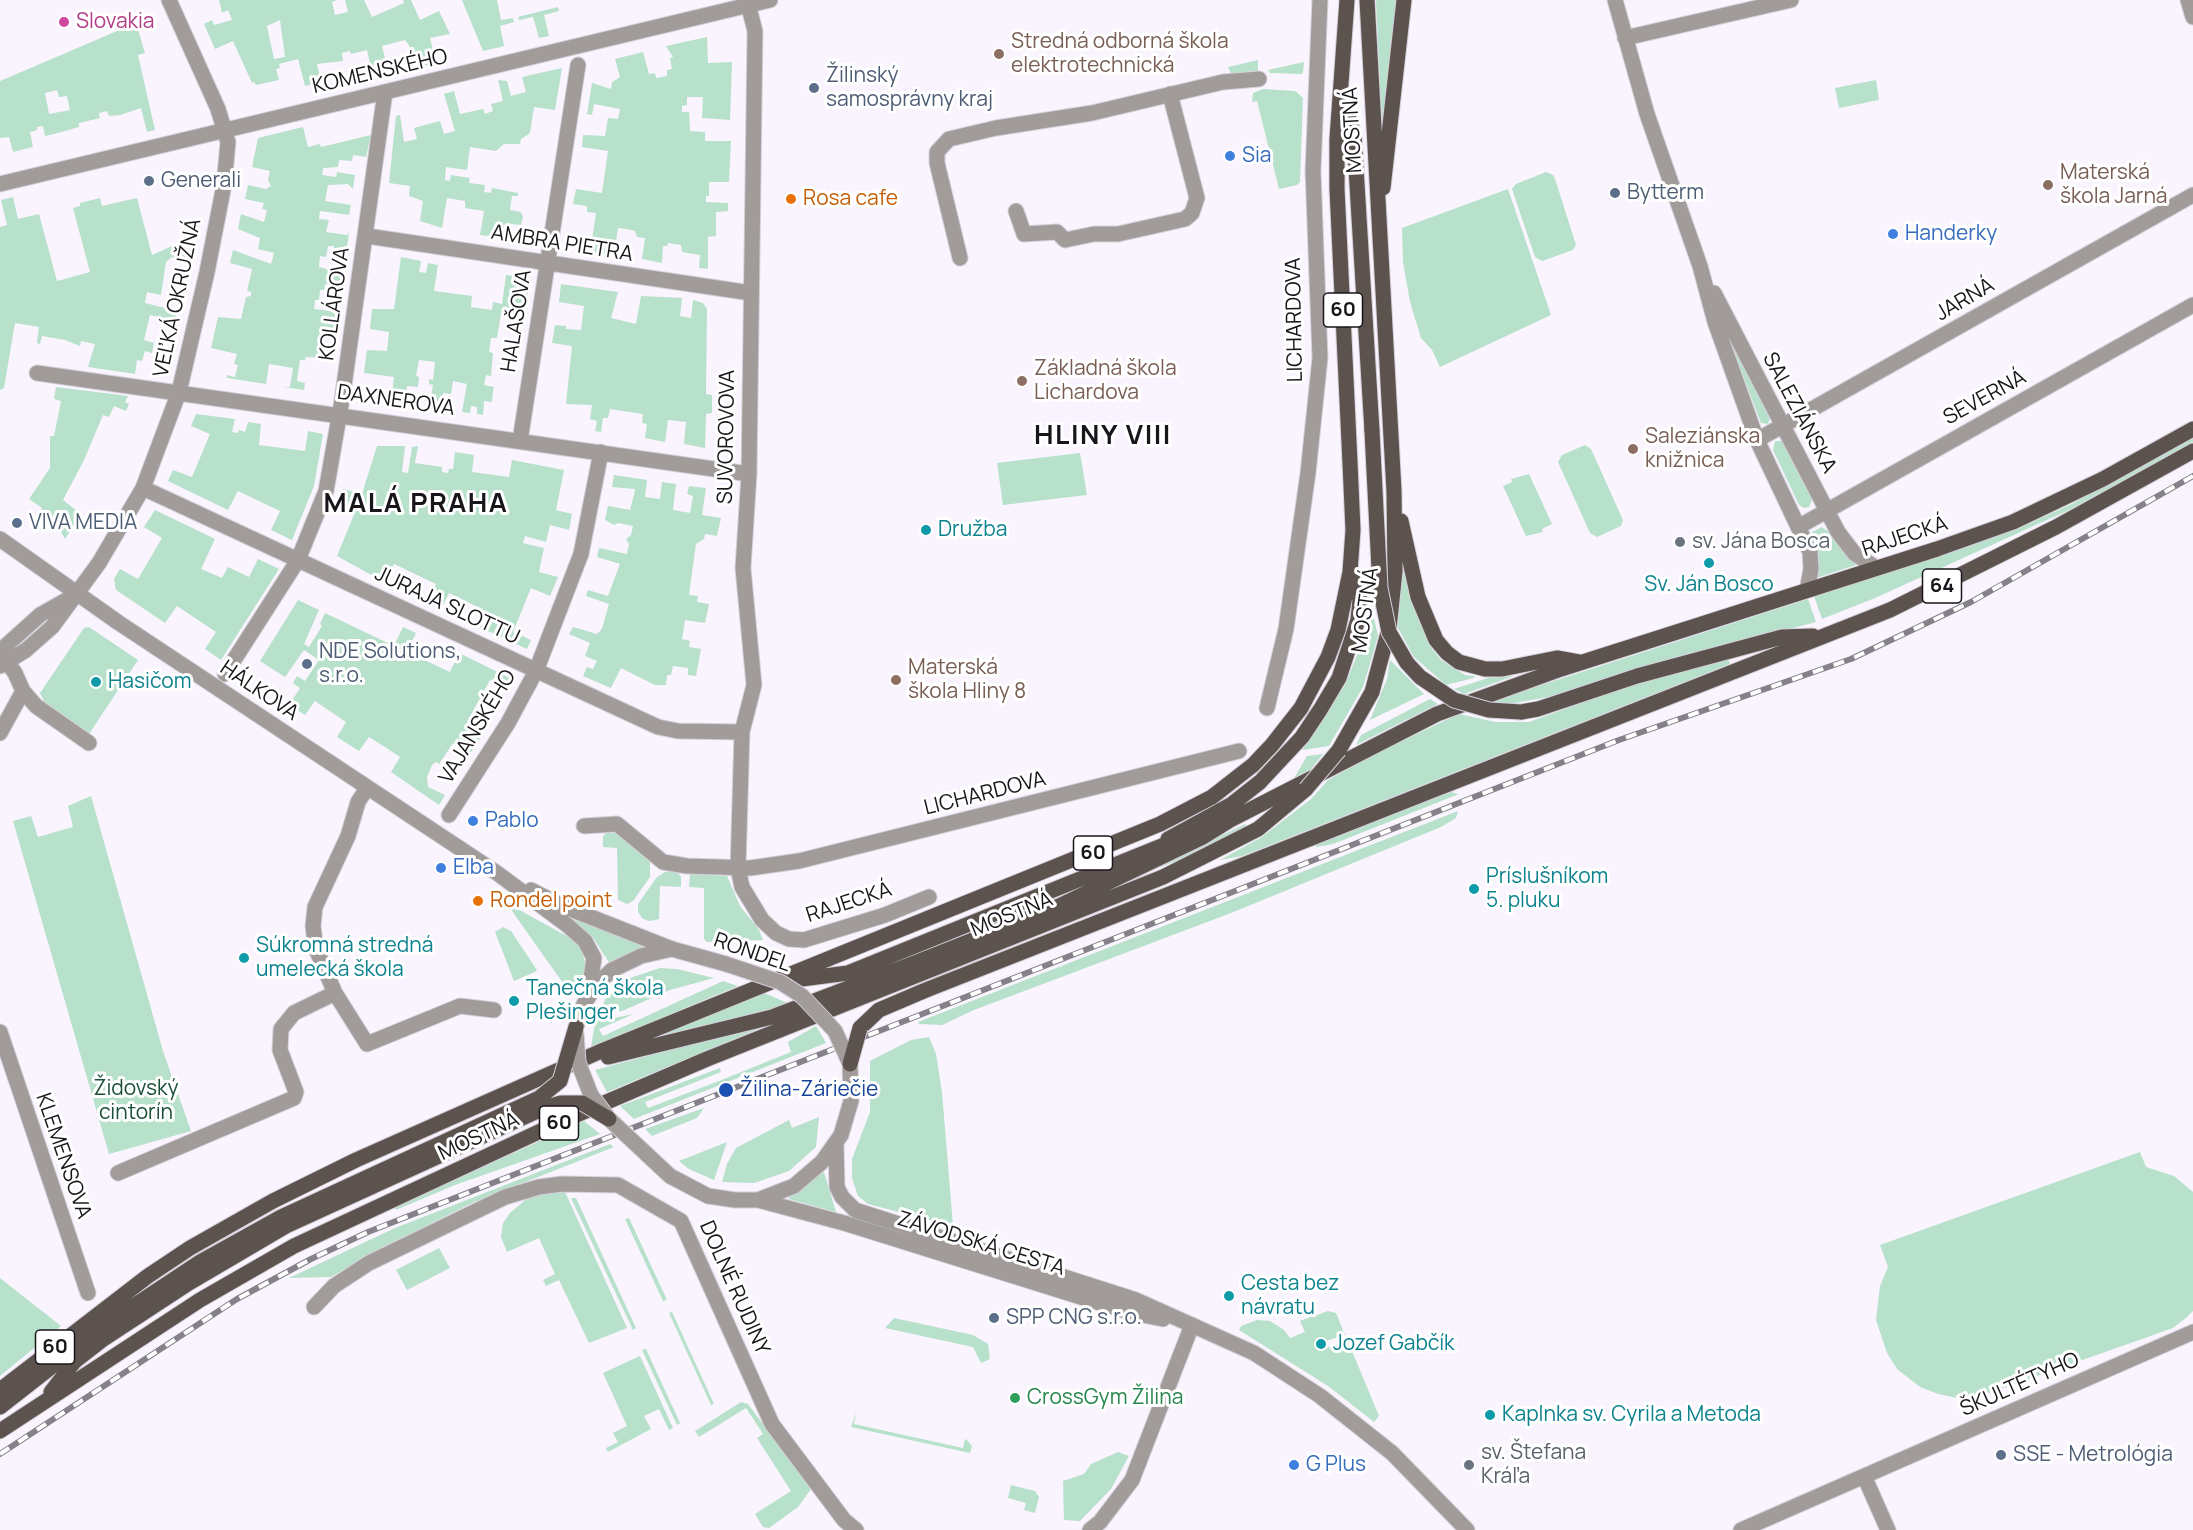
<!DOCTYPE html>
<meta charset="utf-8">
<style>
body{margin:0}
canvas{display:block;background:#f9f4fe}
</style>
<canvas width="2193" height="1530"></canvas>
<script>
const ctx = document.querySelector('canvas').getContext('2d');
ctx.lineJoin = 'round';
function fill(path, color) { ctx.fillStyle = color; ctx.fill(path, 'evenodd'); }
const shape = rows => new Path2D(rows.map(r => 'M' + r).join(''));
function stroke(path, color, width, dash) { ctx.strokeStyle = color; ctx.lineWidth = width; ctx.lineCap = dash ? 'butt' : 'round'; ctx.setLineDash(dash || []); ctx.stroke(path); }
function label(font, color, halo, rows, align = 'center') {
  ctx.font = font + ' Manrope,sans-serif'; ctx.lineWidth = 6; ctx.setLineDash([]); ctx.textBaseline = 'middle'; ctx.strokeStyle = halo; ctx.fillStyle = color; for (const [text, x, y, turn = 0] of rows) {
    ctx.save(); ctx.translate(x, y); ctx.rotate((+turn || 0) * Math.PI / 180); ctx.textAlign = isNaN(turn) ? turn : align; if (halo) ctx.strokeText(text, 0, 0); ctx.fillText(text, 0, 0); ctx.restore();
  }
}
fill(shape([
 [219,0,337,0,332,2,335,15,348,12,345,0,364,0,372,17,404,3,403,0,411,0,420,20,439,11,450,34,430,38,436,63,413,68,409,45,405,40,382,46,389,74,373,78,367,50,351,54,350,51,342,53,343,61,317,64,321,82,305,86,298,59,279,64,280,68,276,69,279,80,256,85,254,82,252,83,233,41,215,49,204,24,212,20,214,25,232,20,228,10,222,13],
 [280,20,285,57,274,59,267,26],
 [462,0,497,0,501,20,513,18,514,22,500,26,504,46,483,51],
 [1376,0,1396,0,1385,130,1382,130],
 [558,7,559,11,544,15,549,36,539,38,533,17,519,20,518,17],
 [136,23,145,53,138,55,155,130,147,132,141,108,120,115,109,116,107,111,99,113,100,118,79,123,79,127,54,134,45,136,43,126,37,127,37,130,30,132,33,147,13,152,9,137,0,138,0,81],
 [57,90,59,97,67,96,70,110,49,114,45,93],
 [707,37,708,63,732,62,730,120,702,118,703,97,687,97,687,105,682,106,682,112,689,112,690,131,705,132,705,141,731,141,729,182,709,182,709,196,706,196,706,202,728,203,728,211,716,212,716,236,708,237,708,269,699,268,700,255,682,252,681,245,668,243,667,246,663,246,662,263,642,259,645,238,637,237,635,231,627,229,618,228,614,256,581,250,582,245,591,246,596,213,587,212,587,206,573,204,576,189,602,193,608,151,582,147,583,135,605,136,608,118,618,119,620,109,594,104,592,115,587,114,592,83,611,89,612,82,620,77,615,59,643,52,649,74,655,73,656,78,667,76,667,70,672,69,670,58,673,57,666,46],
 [1258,60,1258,72,1231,74,1228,67],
 [1304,62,1303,73,1301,74,1270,73,1268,70],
 [562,68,555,110,534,107,530,133,521,139,520,144,504,144,496,151,470,147,467,170,446,167,445,180,450,181,451,175,470,178,469,183,485,185,484,192,491,193,492,188,518,193,518,196,512,196,510,210,521,212,523,217,521,225,511,224,512,239,480,235,484,211,465,208,465,201,447,198,442,228,420,221,423,201,409,196,410,186,389,183,396,116,400,115,404,142,417,139,414,128,440,121,444,134,455,131,444,94,454,91,460,114,483,109,485,114,493,111,491,104,503,101,498,80,507,81,511,96,526,92,522,77],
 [1876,80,1879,100,1839,108,1835,88],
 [1263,89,1295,91,1303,98,1300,182,1297,185,1279,189,1257,101,1252,102,1253,93],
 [303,127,308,147,320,144,321,147,371,135,366,157,353,155,352,161,339,160,338,167,323,168,322,175,336,177,337,172,355,175,353,189,348,184,328,185,325,201,351,205,349,215,320,211,319,219,329,220,326,232,347,235,349,232,345,262,339,261,341,251,334,249,334,246,328,246,326,257,320,256,319,267,333,271,333,275,343,276,341,286,325,284,324,290,320,290,319,300,315,300,314,309,337,312,332,339,322,338,320,343,320,351,331,352,330,358,306,357,305,360,300,360,297,381,305,383,304,390,283,387,290,387,293,368,269,364,266,384,227,378,227,375,235,377,238,365,234,364,237,354,211,348,218,317,241,319,246,297,251,296,251,292,247,291,252,269,230,263,233,250,271,264,274,253,258,249,260,238,238,229,241,214,264,222,267,210,262,209,264,203,245,199,248,185,266,189,271,186,268,180,270,171,252,167,258,138],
 [1546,172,1553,175,1555,179,1576,245,1573,250,1542,261,1535,257,1512,189,1516,184],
 [1508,189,1551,315,1440,367,1432,350,1421,338,1410,302,1403,262,1402,228],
 [13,197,18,219,39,214,57,281,90,272,73,208,80,206,80,203,100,198,102,206,137,198,152,255,172,246,192,249,189,262,172,257,166,262,161,295,147,292,145,303,177,311,175,321,150,315,144,340,154,343,152,353,145,351,142,361,137,360,135,374,88,367,95,344,81,341,80,346,65,340,42,336,40,344,37,343,39,327,15,323,4,388,0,390,0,227,7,225,1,200],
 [401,257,421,261,419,272,426,273,428,263,438,265,434,291,472,296,471,307,492,310,493,302,502,304,506,275,530,279,524,318,501,314,497,338,491,338,489,352,493,353,491,376,486,375,484,385,494,387,493,391,492,402,484,401,483,415,477,414,477,407,471,406,470,413,462,412,467,384,453,381,451,394,443,393,443,409,429,407,433,385,429,384,429,379,433,380,435,362,419,360,416,376,419,377,418,387,407,386,405,404,391,402,394,377,364,373,367,350,387,351,389,332,370,329,372,309,394,309],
 [561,284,618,292,611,318,636,324,641,296,682,298,680,316,691,318,693,300,703,303,707,309,706,394,712,395,712,413,706,414,705,448,684,444,686,422,668,420,665,442,645,438,647,424,642,423,643,414,610,409,608,418,603,418,601,432,595,431,597,421,590,419,592,405,566,404,572,346,552,343,555,325,566,326,566,329,581,330,584,306,559,302],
 [1733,350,1736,350,1770,418,1768,424,1761,423],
 [56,387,128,396,125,402,129,404,126,411,114,406,109,417,103,415,84,460,63,500,77,511,76,522,65,539,61,532,65,527,40,512,42,508,29,499,50,468,50,436,54,436,61,401,54,399],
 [196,414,235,419,232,432,238,433,239,430,245,432,248,422,261,424,259,445,305,451,308,431,323,434,314,486,292,540,271,530,280,511,238,491,228,510,168,481,173,470,192,477,210,434,191,426],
 [2193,438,2193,442,2071,509,1875,598,1822,619,1814,596,2016,529,2070,505],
 [1775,441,1782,441,1813,498,1809,507,1804,508,1799,505,1773,450],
 [1585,445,1591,449,1623,520,1621,526,1597,537,1590,533,1558,462,1562,455],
 [377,446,405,446,402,472,408,473,412,447,418,446,415,463,442,467,442,472,448,473,449,469,453,469,455,452,474,455,472,472,509,477,512,460,564,470,556,510,572,514,569,530,550,525,546,542,525,536,523,543,544,548,539,572,558,577,550,596,531,588,513,632,531,640,527,649,475,625,482,609,449,593,441,609,427,603,436,584,394,564,384,582,337,556,355,512,337,504,343,489,362,494],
 [1080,453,1087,495,1003,505,997,463],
 [1529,474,1552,524,1542,529,1543,532,1526,536,1503,486,1512,482,1511,479],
 [614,475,647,480,645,497,660,499,662,482,676,484,673,510,690,513,693,496,687,494,689,486,706,488,702,515,721,518,717,536,705,534,704,539,696,544,689,595,698,596,697,602,709,604,705,623,685,620,682,639,690,641,689,647,701,649,696,676,688,675,688,668,673,666,671,675,667,675,666,685,655,685,621,668,611,688,583,676,587,667,593,669,597,661,585,656,590,643,569,634,573,627,597,634,602,629,609,604,586,596,588,590,608,596,620,564,597,557,599,548,627,554,629,544,626,539,631,535,633,526,618,523,614,525,605,520,608,506,630,510,634,495,635,489,612,487],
 [155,510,215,539,201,569,222,578,228,567,249,577,258,559,279,569,221,660,205,649,216,632,177,606,165,623,116,590,114,579,120,569,138,579,162,538,144,527],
 [1822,527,1829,532,1856,565,1816,578,1819,558,1812,532],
 [1402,568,1429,645,1441,660,1465,675,1475,676,1474,678,1446,685,1414,657,1398,628],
 [1368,592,1378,636,1363,687,1329,746,1302,750,1345,685,1360,648,1367,620],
 [1808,599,1816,622,1636,669,1548,697,1509,704,1492,701],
 [298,600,319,610,304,644,309,647,322,626,320,624,325,613,394,646,403,627,416,633,407,652,450,672,459,653,514,680,508,690,490,680,467,722,484,732,470,754,453,743,439,764,436,762,432,765,427,777,428,787,445,795,439,805,391,772,400,757,385,747,369,737,359,751,337,737,346,722,315,701,305,715,289,705,300,688,293,683,297,676,305,681,319,660,304,650,285,677,260,661],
 [89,627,138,660,89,734,45,704,40,693,84,628],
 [1728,659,1730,664,1242,856,1220,860,1262,837,1311,799,1328,780,1383,750,1459,714,1496,722,1529,722,1637,683],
 [1390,660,1424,694,1370,720,1387,679],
 [1514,676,1464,694,1454,689,1488,678],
 [1430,699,1438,704,1356,745,1361,735],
 [1323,754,1311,769,1294,778,1307,756],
 [1451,792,1459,794,1333,844,1317,847,1315,845],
 [91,796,163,1051,191,1131,109,1154,13,821,31,816,38,837,73,827,68,806],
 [1458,811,1456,818,1441,827,1231,913,974,1010,942,1025,919,1024,918,1022],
 [1245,824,1246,826,1209,848,1148,872],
 [606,833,618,833,650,862,650,877,633,901,627,904,618,900,617,848,603,847,603,836],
 [676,870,681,877,681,887,660,886,659,919,650,921,643,919,638,912,638,904,657,877,665,872],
 [690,874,727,876,740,906,759,930,763,940,707,942,704,939,704,888,689,887],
 [514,907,572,939,581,947,585,962,584,972,579,983,570,993,512,911],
 [569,915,590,925,647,947,610,964,592,936,569,919],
 [503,927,511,931,537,970,535,972,514,981,495,932],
 [660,968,677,969,714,978,670,990,622,1011,600,1010,606,998,630,978],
 [723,981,738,986,591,1047,596,1017,614,1018,634,1014,599,1029,603,1036],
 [764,993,790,1004,651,1039],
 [760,1026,761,1028,607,1092,595,1070],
 [816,1026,826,1043,634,1119,620,1106,720,1068,721,1072,645,1102,648,1108,714,1083,791,1052,788,1042],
 [929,1037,936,1054,942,1092,953,1226,868,1204,858,1196,852,1178,852,1159,870,1112,870,1061,911,1040],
 [704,1108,697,1118,652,1136,645,1129],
 [819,1117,816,1147,789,1171,754,1183,722,1182,727,1164,736,1148,789,1120,792,1128],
 [584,1121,600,1134,455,1185,396,1210,395,1207],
 [727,1142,714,1180,689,1169,679,1161],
 [610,1144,614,1147,472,1203,380,1249,331,1277,289,1278,395,1228],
 [2140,1152,2146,1167,2174,1176,2193,1192,2193,1311,2187,1317,2173,1328,1975,1398,1957,1398,1938,1394,1920,1387,1897,1369,1887,1353,1876,1320,1880,1286,1888,1267,1880,1245],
 [824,1172,836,1212,789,1199,789,1196],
 [565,1192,627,1328,589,1343,559,1280,546,1286,543,1280,555,1274,539,1238,507,1252,501,1237,503,1223,510,1213,531,1195],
 [571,1198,576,1198,636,1328,633,1330],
 [629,1218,667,1300,663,1301,625,1219],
 [439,1248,450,1268,407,1290,396,1270],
 [0,1278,61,1326,0,1376],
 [1328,1311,1336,1313,1345,1335,1316,1344,1320,1351,1347,1339,1379,1416,1374,1422,1328,1386,1239,1330,1241,1326,1257,1320,1270,1321,1284,1330,1290,1338,1305,1332,1300,1321],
 [672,1312,714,1404,711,1405,669,1313],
 [894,1318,973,1335,988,1344,990,1359,981,1363,973,1347,885,1328],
 [646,1349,680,1423,677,1425,642,1350],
 [640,1356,673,1428,669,1430,659,1409,644,1416,651,1429,608,1452,606,1448,618,1442,613,1433,627,1426,603,1373],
 [741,1402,748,1404,811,1489,798,1507,769,1528,763,1527,755,1514,791,1491,757,1438,763,1434,746,1408,699,1437,695,1431],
 [856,1413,854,1424,963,1448,965,1439,967,1440,972,1446,970,1453,851,1427],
 [1118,1452,1129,1456,1111,1489,1080,1521,1064,1520,1063,1481,1084,1474,1091,1464],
 [1011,1485,1035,1491,1039,1497,1035,1513,1024,1510,1026,1503,1008,1498]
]), '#b7e1ca');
const minor = shape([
 [747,0,755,31,749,474,743,568,754,685,742,732,738,868,742,887,762,920,776,933,789,939,804,940,885,915,929,897],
 [1615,0,1647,114,1700,266,1715,322,1757,440,1810,552,1811,569,1807,590],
 [2188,0,2193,17],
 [1625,38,1791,0],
 [0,184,770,0],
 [1016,211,1024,234,1057,232,1065,240,1094,234,1118,234,1185,219,1192,213,1197,198,1170,94],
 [367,236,751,293],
 [960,258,937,163,937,152,949,139,996,128,1092,113,1223,82,1259,79],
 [1714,293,1838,532,1854,553,1876,568],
 [37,373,749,474],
 [1757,440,2193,195],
 [520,441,578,65],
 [143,488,658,727,678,731,742,732],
 [1798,527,2193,305],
 [0,539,119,623,497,873,567,925,585,941,594,958,589,992],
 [0,651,40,615,70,598],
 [7,662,15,673,23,691,36,706,89,743],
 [0,666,26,650,52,627,99,563,143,488,179,392,207,272,224,185,228,142,218,109,169,0],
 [225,674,298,560,326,491,342,400,385,92],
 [1267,708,1286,629,1308,473,1320,358,1313,171,1320,0],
 [0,733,23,691],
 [367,788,358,802,348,836,315,907,313,926,316,949,335,993,367,1044,460,1006,494,1010],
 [449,815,508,723,536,671,581,554,601,452],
 [584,826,617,824,663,862,687,866,750,868,799,861,1239,751],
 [531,890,560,905,672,949],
 [0,1032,88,1293],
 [118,1173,294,1098,296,1092,280,1050,281,1029,294,1013,335,993],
 [314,1307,334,1286,369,1263,505,1197,539,1187,562,1184,618,1185,681,1221,772,1424,844,1520,856,1530],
 [1864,1476,1888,1530],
 [1090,1530,1100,1522,1132,1480,1192,1325],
 [1741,1530,2193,1332]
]);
const tertiary = shape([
 [576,1027,584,1004,596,985,612,970,641,956,672,949,726,964],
 [836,1145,837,1187,842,1197,855,1210,1136,1300,1254,1353,1320,1396,1392,1453,1467,1530],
 [670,1176,708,1196,735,1200,758,1200,794,1186,822,1162,841,1135,851,1101,850,1064],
 [758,1200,844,1223,1132,1313,1163,1319]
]);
const primary = shape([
 [1343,99,1354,135,1372,431],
 [1383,188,1404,0],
 [1401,521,1418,597,1436,640,1447,653,1459,662,1485,669,1502,669,1557,658,1579,662],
 [1521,712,1538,709,1637,676,1782,637,1813,636],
 [1339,750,1372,692,1389,629,1395,571,1394,491,1367,0],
 [1168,839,1232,804,1260,782,1302,737,1320,710,1339,678,1358,620,1360,599,1351,575],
 [786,981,848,973,1179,839],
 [860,1028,879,1010,926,990,1890,610,2056,527,2193,451],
 [608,1057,772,1017,917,962,1059,906,1203,837,1232,819,1437,714,1561,669,1937,549,2013,522,2103,479,2193,429],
 [0,1390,148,1276,190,1248,273,1201,356,1160,599,1052,1160,824,1212,797,1253,765,1272,745,1301,708,1328,657,1338,630,1350,572,1353,530,1350,463,1337,189,1337,139,1347,0],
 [51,1392,75,1361,102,1340,189,1283,286,1226,542,1109],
 [0,1407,105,1325,200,1262,281,1217,539,1098],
 [0,1431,200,1300,294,1246,560,1122,707,1059,1163,877,1258,829,1306,789]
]);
stroke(minor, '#d5d0da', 17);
stroke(tertiary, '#d5d0da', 17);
stroke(primary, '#d5d0da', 17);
stroke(minor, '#a19b99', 15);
stroke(tertiary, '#a19b99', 15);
stroke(primary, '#5c524e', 15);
const rail = shape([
 [0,1454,237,1299,311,1259,368,1232,1619,740,1851,659,1971,602,2193,476]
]);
stroke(rail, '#848188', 6);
stroke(rail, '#fff', 4, [11]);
const tertiaryBridge = shape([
 [726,964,780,982,802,996,835,1031,850,1064],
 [576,1033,578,1062,591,1095,609,1119,670,1176]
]);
const primaryBridge = shape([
 [1372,431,1380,588,1389,632,1407,663,1420,677,1454,700,1489,710,1521,712],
 [1306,789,1339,750],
 [850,1064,860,1028],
 [539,1098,560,1081,576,1027],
 [542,1109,561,1103,582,1103,609,1119]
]);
stroke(tertiaryBridge, '#d5d0da', 17, []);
stroke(primaryBridge, '#d5d0da', 17, []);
stroke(tertiaryBridge, '#a19b99', 15);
stroke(primaryBridge, '#5c524e', 15);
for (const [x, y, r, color] of [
 [64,22,6,"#d1479c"],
 [999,54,6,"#8d6e63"],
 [814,88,6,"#5c6f8a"],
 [1230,156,6,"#3f7fe0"],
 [149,181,6,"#5c6f8a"],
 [2048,185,6,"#8d6e63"],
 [1615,193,6,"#5c6f8a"],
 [791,199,6,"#e8710a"],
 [1893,234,6,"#3f7fe0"],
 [1022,381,6,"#8d6e63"],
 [1633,449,6,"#8d6e63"],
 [17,523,6,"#5c6f8a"],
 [926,530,6,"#0f9aa8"],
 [1680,542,6,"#6b7280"],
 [1709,563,6,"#0f9aa8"],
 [307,664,6,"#5c6f8a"],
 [896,680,6,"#8d6e63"],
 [96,682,6,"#0f9aa8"],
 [473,821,6,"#3f7fe0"],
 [441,868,6,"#3f7fe0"],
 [1474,889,6,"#0f9aa8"],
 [478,901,6,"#e8710a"],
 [244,958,6,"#0f9aa8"],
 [514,1001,6,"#0f9aa8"],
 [726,1090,8,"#1a4fb4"],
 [1229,1296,6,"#0f9aa8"],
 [994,1318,6,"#5c6f8a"],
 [1321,1344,6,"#0f9aa8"],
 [1015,1398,6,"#2e9e5b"],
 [1490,1415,6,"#0f9aa8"],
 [2001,1455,6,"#5c6f8a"],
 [1294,1465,6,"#3f7fe0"],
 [1469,1465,6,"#6b7280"]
]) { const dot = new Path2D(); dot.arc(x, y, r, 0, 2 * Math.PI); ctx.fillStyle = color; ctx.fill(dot); stroke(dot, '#fff', 2); }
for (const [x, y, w] of [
 [1343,310,39],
 [1942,586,39],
 [1093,853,39],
 [559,1123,39],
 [55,1347,39]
]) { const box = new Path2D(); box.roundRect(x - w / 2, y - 17, w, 34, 4.5); ctx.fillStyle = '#fff'; ctx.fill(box); stroke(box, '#18161b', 1.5); }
label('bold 20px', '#18161b', null, [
 ["60",1343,310],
 ["64",1942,586],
 ["60",1093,853],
 ["60",559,1123],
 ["60",55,1347]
]);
label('21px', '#b23c85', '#fff', [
 ["Slovakia",76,22]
], 'left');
label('21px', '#785e54', '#fff', [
 ["Stredná odborná škola",1011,42],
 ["elektrotechnická",1011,66],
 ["Materská",2060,173],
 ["škola Jarná",2060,197],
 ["Základná škola",1034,369],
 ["Lichardova",1034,393],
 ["Saleziánska",1645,437],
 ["knižnica",1645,461],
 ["Materská",908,668],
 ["škola Hliny 8",908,692]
], 'left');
label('21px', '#18161b', '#fff', [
 ["KOMENSKÉHO",380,72,-13],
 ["MOSTNÁ",1353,130,-93],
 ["AMBRA PIETRA",562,244,9],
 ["VEĽKÁ OKRUŽNÁ",178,298,-78],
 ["JARNÁ",1965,300,-30],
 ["KOLLÁROVA",335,304,-82],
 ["LICHARDOVA",1295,320,-91],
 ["HALAŠOVA",517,321,-81],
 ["SEVERNÁ",1985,398,-29],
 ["DAXNEROVA",396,401,8],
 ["SALEZIÁNSKA",1799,413,62],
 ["SUVOROVOVA",727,437,-89],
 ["RAJECKÁ",1905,537,-18],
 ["JURAJA SLOTTU",447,606,25],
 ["MOSTNÁ",1366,610,-82],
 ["HÁLKOVA",259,691,34],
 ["VAJANSKÉHO",478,727,-59],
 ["LICHARDOVA",985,794,-14],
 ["RAJECKÁ",849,903,-18],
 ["MOSTNÁ",1012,915,-22],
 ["RONDEL",752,953,19],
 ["MOSTNÁ",479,1137,-25],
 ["KLEMENSOVA",63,1156,71],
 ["ZÁVODSKÁ CESTA",981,1244,17],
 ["DOLNÉ RUDINY",734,1288,66],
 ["ŠKULTÉTYHO",2020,1385,-24]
]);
label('21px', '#4e5e75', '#fff', [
 ["Žilinský",826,76],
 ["samosprávny kraj",826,100],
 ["Generali",161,181],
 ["Bytterm",1627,193],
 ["VIVA MEDIA",29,523],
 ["NDE Solutions,",319,652],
 ["s.r.o.",319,676],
 ["SPP CNG s.r.o.",1006,1318],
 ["SSE - Metrológia",2013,1455]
], 'left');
label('21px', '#366cbe', '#fff', [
 ["Sia",1242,156],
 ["Handerky",1905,234],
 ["Pablo",485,821],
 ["Elba",453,868],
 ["G Plus",1306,1465]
], 'left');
label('21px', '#c56008', '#fff', [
 ["Rosa cafe",803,199],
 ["Rondel point",490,901]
], 'left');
label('21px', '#0d838f', '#fff', [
 ["Družba",938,530],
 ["Sv. Ján Bosco",1709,585,"center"],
 ["Hasičom",108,682],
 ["Príslušníkom",1486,877],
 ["5. pluku",1486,901],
 ["Súkromná stredná",256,946],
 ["umelecká škola",256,970],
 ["Tanečná škola",526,989],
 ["Plešinger",526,1013],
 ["Cesta bez",1241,1284],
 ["návratu",1241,1308],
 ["Jozef Gabčík",1333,1344],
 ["Kaplnka sv. Cyrila a Metoda",1502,1415]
], 'left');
label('21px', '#5b616d', '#fff', [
 ["sv. Jána Bosca",1692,542],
 ["sv. Štefana",1481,1453],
 ["Kráľa",1481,1477]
], 'left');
label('21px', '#1b4e37', '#fff', [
 ["Židovský",136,1089],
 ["cintorín",136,1113]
]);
label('21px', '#164399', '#fff', [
 ["Žilina-Záriečie",740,1090]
], 'left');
label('21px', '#27864d', '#fff', [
 ["CrossGym Žilina",1027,1398]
], 'left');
ctx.letterSpacing = '1.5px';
label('bold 27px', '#18161b', '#fff', [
 ["HLINY VIII",1103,436],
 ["MALÁ PRAHA",416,504]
]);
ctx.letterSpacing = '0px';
</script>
